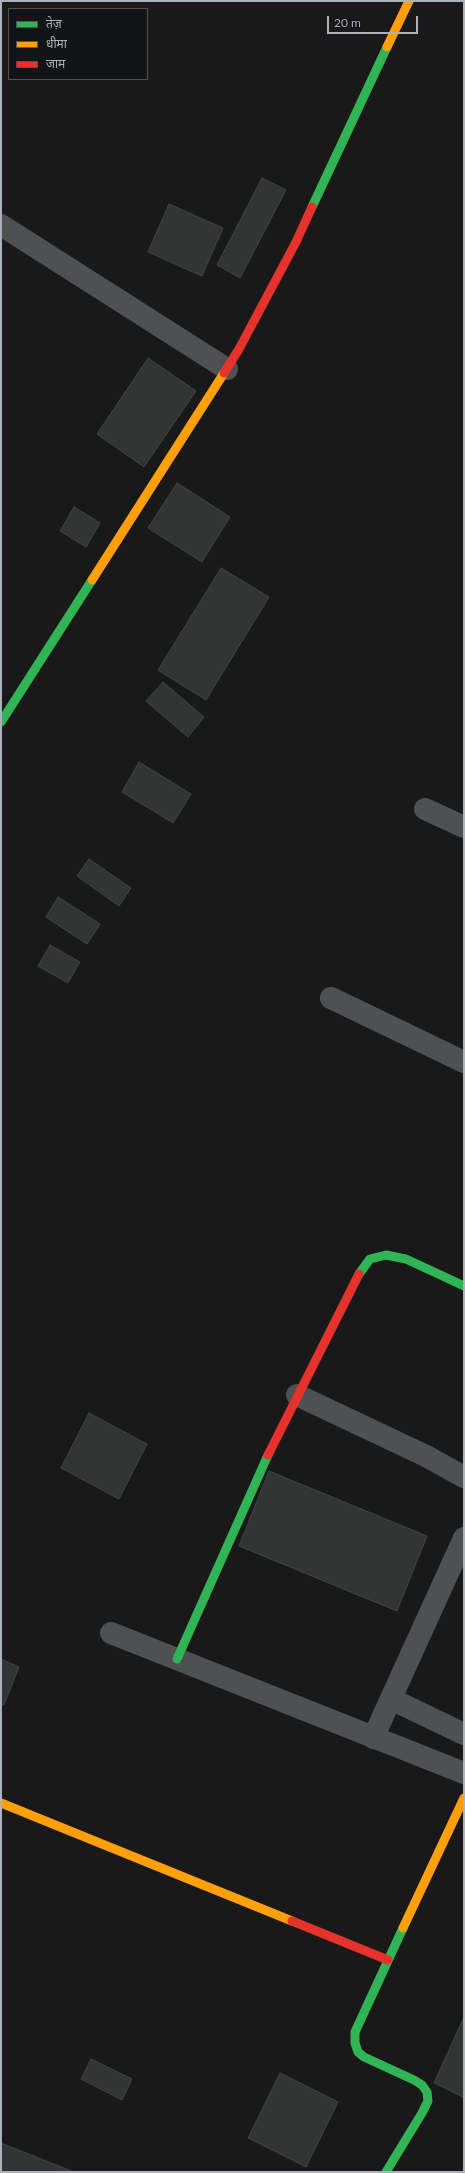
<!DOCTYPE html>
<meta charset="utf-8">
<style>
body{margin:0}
#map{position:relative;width:465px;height:2173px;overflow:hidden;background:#191919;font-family:Lato,"Noto Sans Devanagari",sans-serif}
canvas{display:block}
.frame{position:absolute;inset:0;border:2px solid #acb2b8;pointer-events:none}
.legend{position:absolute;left:8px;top:8px;width:140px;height:72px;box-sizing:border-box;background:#131415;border:1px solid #505356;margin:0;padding:5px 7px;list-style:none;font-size:12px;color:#acb2b8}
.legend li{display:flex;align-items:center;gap:8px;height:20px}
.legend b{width:20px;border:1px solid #505356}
.scale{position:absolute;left:327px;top:16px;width:91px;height:18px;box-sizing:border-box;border:2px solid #acb2b8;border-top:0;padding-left:5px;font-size:12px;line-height:14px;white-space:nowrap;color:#acb2b8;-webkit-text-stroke:3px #131415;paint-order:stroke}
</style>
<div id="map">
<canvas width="465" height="2173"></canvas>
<div class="frame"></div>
<ul class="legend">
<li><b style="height:5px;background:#30b455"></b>तेज़</li>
<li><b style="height:5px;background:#ff9f0a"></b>धीमा</li>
<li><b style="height:5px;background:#e5322d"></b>जाम</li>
</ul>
<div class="scale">20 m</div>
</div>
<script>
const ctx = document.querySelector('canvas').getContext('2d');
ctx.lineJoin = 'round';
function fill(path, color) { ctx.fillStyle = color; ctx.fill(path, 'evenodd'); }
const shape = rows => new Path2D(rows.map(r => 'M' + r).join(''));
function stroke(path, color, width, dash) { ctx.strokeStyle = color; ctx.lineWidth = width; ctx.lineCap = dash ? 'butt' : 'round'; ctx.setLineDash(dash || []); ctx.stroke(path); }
const building = shape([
 [262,178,286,190,240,278,217,265,262,178],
 [169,204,223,228,202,276,148,252,169,204],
 [148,358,196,391,144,467,97,434,148,358],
 [177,483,230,517,202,562,148,528,177,483],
 [74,507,100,523,86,547,60,531,74,507],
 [221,568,269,597,206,700,158,670,221,568],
 [163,682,204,717,188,737,146,701,163,682],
 [139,762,191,794,173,823,122,792,139,762],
 [89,859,131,888,119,906,77,876,89,859],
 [58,897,100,924,87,944,46,917,58,897],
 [50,945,80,962,68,983,38,966,50,945],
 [89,1413,147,1444,119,1499,61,1468,89,1413],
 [269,1471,427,1536,397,1611,239,1546,269,1471],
 [1,1659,19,1667,4,1705,1,1704,1,1659],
 [464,2017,464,2094,463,2097,434,2083,464,2017],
 [91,2059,132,2079,122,2100,81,2079,91,2059],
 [280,2073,338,2102,306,2167,248,2138,280,2073],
 [1,2143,74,2172,1,2172,1,2143]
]);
fill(building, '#333434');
stroke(building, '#424445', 1);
stroke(shape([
 [1,225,227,369],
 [425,809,464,827],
 [331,998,464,1062],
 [297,1395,426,1456,464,1477],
 [111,1633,464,1773],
 [391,1699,464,1734],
 [373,1738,464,1538]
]), '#4e5052', 22);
stroke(shape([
 [312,207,387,47],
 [1,722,92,580],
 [359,1274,370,1259,386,1255,406,1259,464,1286],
 [177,1659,268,1455],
 [386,2172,422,2113,428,2101,427,2092,422,2085,414,2080,364,2057,358,2052,355,2043,355,2032,403,1928]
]), '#30b455', 9);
stroke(shape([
 [387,47,409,1],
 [92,580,224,373],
 [1,1803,292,1921],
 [403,1928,464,1798]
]), '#ff9f0a', 9);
stroke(shape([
 [224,373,239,349,296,242,312,207],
 [268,1455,359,1274],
 [292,1921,388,1960]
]), '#e5322d', 9);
</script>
